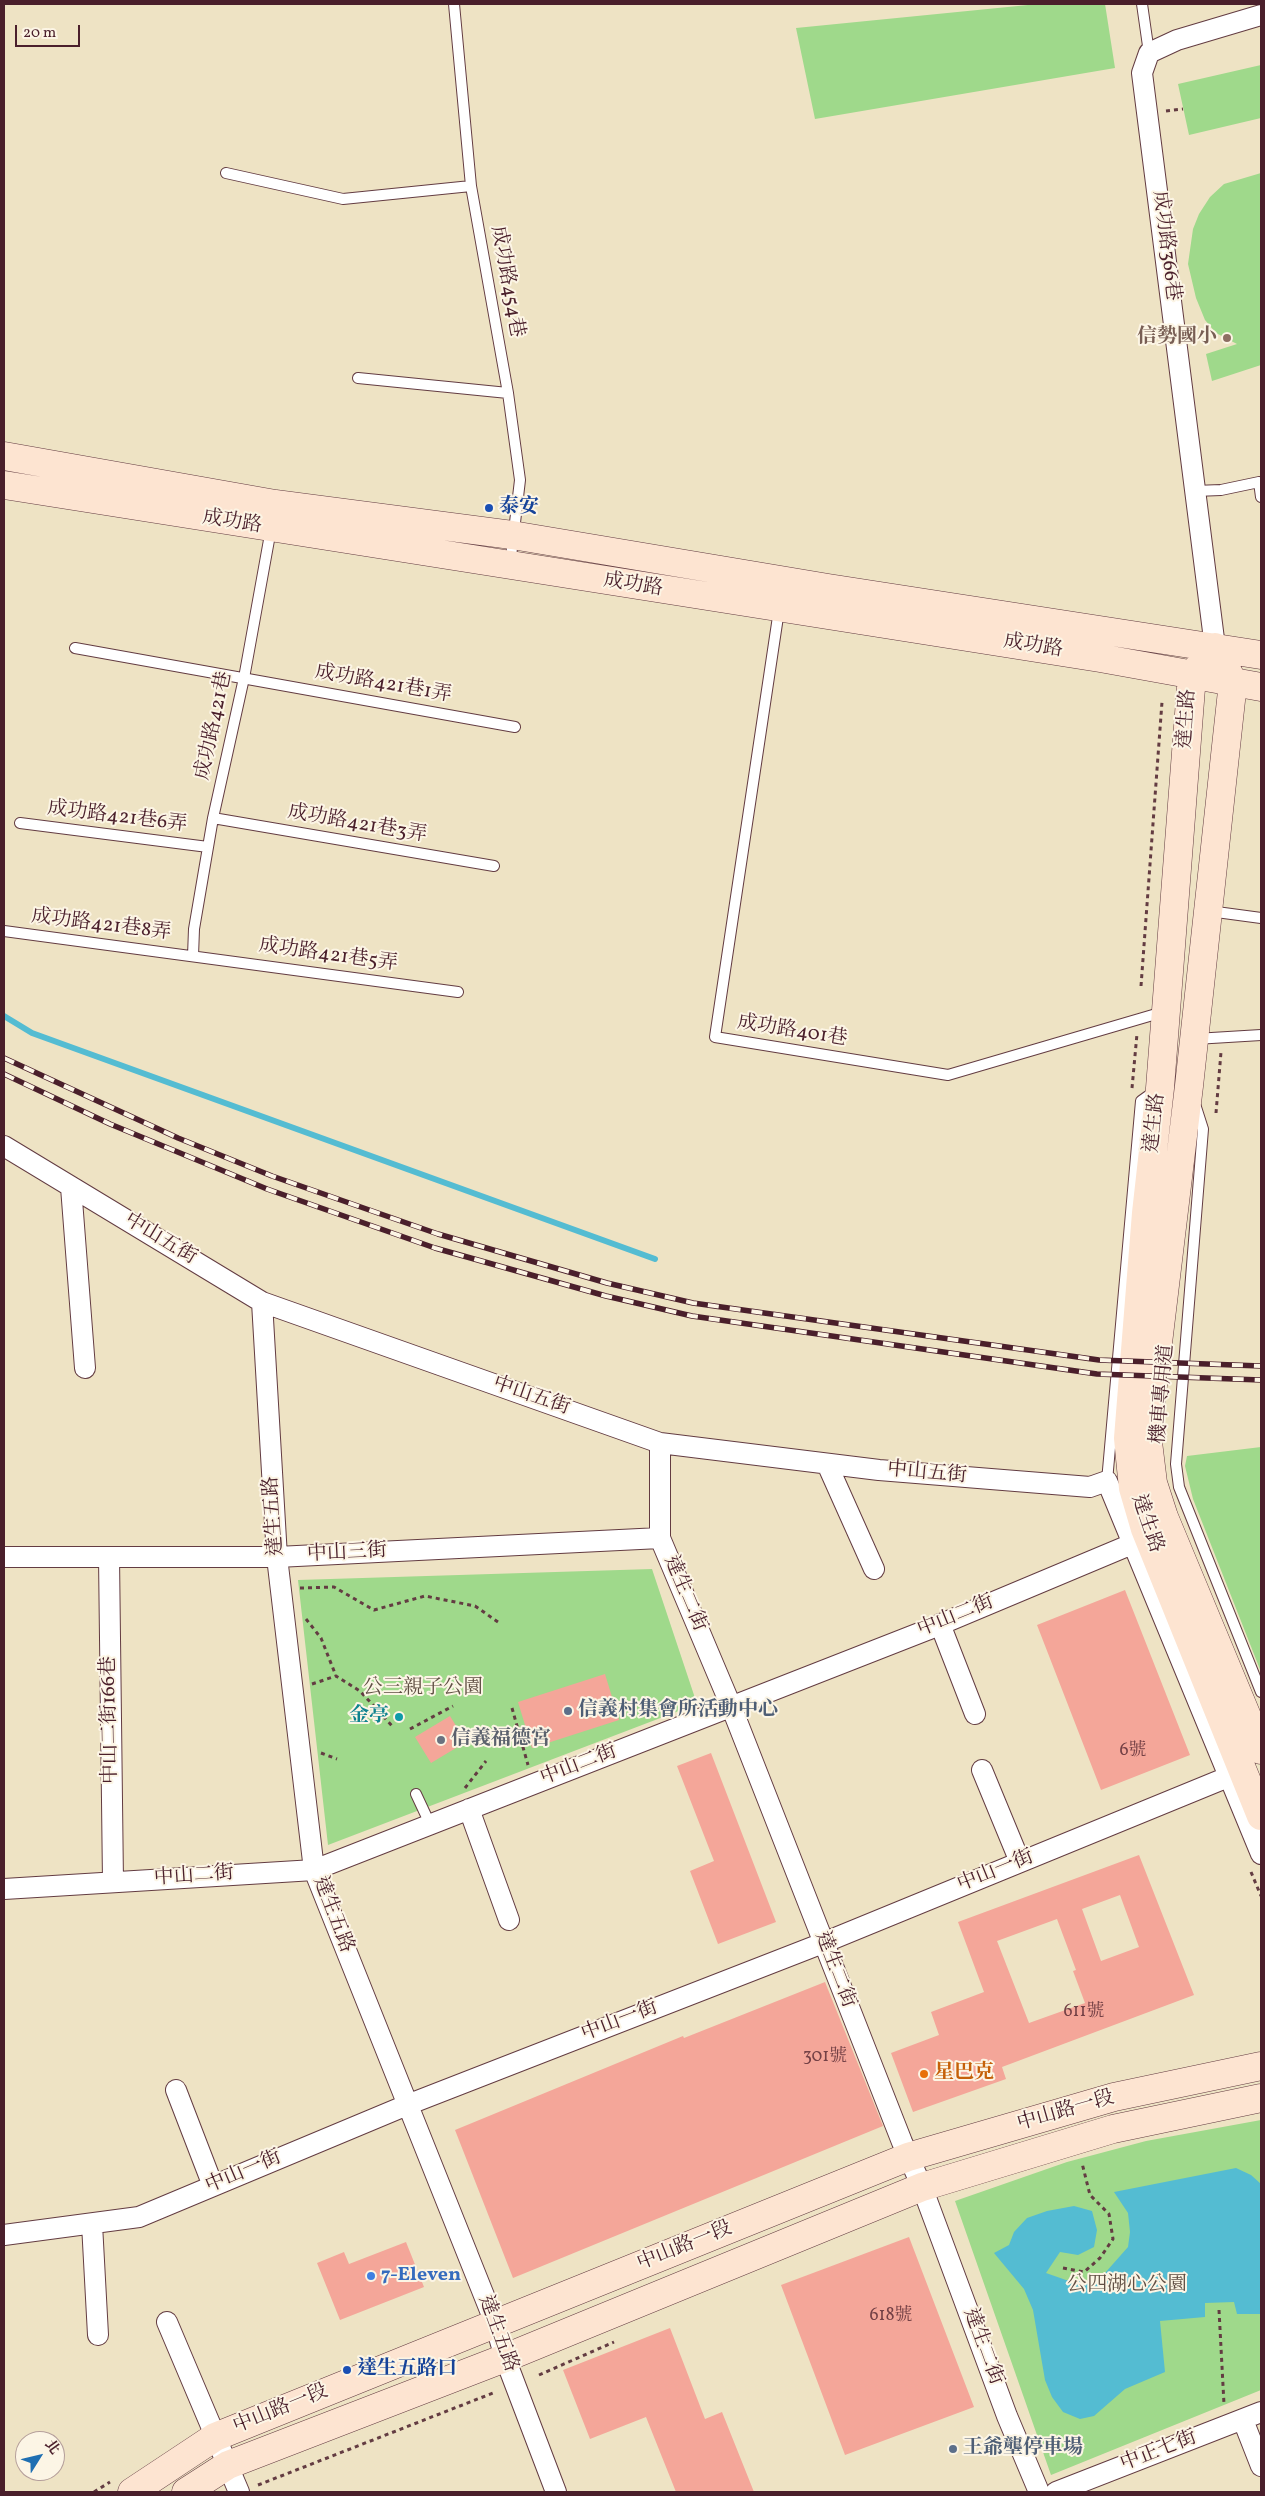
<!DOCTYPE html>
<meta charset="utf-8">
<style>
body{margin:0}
#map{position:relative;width:1265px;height:2496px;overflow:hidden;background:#eee3c4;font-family:Vollkorn,"Noto Serif TC",serif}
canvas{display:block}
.frame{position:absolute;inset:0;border:5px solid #4a1f2b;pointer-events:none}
.north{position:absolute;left:15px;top:2431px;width:50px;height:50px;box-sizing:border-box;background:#fcf5e5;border:1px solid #b59f9b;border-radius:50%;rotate:54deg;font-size:14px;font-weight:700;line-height:20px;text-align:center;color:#4a1f2b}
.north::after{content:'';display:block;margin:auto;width:18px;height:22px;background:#1f6fb2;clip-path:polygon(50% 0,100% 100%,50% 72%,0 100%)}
.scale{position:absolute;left:15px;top:25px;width:65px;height:22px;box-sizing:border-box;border:2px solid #4a1f2b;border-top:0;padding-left:6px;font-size:15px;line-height:18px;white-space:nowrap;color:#4a1f2b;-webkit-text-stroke:4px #fcf5e5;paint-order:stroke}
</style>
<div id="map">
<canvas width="1265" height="2496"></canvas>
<div class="frame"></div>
<div class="north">北</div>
<div class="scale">20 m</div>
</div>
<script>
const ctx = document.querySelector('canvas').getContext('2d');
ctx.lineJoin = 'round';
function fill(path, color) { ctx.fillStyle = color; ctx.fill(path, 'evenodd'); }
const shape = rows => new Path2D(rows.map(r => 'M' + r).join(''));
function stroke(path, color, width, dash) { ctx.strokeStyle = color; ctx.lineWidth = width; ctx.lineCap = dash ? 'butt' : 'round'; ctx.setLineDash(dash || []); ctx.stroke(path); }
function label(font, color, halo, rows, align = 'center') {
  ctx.font = font + ' Vollkorn,"Noto Serif TC",serif'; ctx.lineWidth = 4; ctx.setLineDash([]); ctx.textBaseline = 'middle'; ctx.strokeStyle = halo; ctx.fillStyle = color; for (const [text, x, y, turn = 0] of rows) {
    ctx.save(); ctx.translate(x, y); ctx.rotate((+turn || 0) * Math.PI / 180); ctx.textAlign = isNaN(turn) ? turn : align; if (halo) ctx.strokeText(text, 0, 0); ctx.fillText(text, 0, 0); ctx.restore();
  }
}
fill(shape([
 [1038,4,1105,4,1115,68,815,119,796,28],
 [1261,65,1261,118,1189,135,1178,84],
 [1261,173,1261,365,1212,381,1206,354,1237,344,1216,333,1205,320,1196,298,1188,264,1193,229,1199,214,1210,197,1224,184],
 [1261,1447,1261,1672,1193,1499,1185,1466,1187,1456],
 [652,1569,697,1704,328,1845,298,1580],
 [1261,2120,1261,2390,1051,2475,955,2201,1067,2162,1146,2141]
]), '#9fd98b');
fill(shape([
 [1236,2168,1251,2175,1261,2184,1261,2314,1237,2314,1234,2302,1205,2303,1205,2317,1160,2321,1165,2372,1125,2389,1094,2416,1080,2419,1063,2412,1052,2397,1045,2380,1033,2310,1024,2289,994,2253,1009,2245,1014,2232,1027,2218,1047,2211,1074,2206,1092,2211,1097,2230,1094,2247,1078,2255,1060,2252,1046,2273,1066,2280,1089,2281,1105,2273,1128,2247,1130,2232,1128,2213,1114,2192]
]), '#54bcd2');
stroke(shape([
 [4,1016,32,1033,655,1259]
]), '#54bcd2', 6);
fill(shape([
 [1125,1590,1190,1755,1101,1790,1037,1625],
 [605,1674,619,1720,532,1748,518,1702],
 [450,1716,466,1742,431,1763,415,1737],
 [711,1753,776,1922,718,1944,690,1871,714,1861,677,1766],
 [1139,1855,1194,1995,1002,2067,1006,2079,913,2112,891,2053,939,2035,931,2012,984,1992,958,1922],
 [1120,1895,1139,1947,1101,1961,1082,1909],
 [1057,1919,1076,1970,1073,1971,1085,2003,1029,2023,997,1941],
 [825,1982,883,2126,513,2278,455,2130,683,2036,684,2038],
 [909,2237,974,2407,845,2455,781,2285],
 [406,2242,424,2287,340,2320,317,2263,344,2252,349,2264],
 [670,2328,705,2419,722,2412,754,2492,676,2492,646,2417,590,2439,563,2370]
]), '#f4a699');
const lane = shape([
 [454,4,471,186,508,393,520,480,510,565],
 [1142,4,1149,53],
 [226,173,343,199,471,186],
 [358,378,508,393],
 [1195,491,1221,490,1259,482,1261,497],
 [779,610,715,1037,948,1075,1163,1012],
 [75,648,515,727],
 [213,818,494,866],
 [20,823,208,847],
 [1209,911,1261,918],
 [4,931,458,992],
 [193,956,194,929,213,818,244,678,271,529],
 [1195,1039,1261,1035],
 [1195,1104,1203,1129,1176,1464,1179,1487,1261,1692],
 [1107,1481,1141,1101,1155,1091],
 [416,1794,430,1824]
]);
const street = shape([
 [1215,647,1142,73,1149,53,1177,40,1261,15],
 [4,1146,262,1302,660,1443,879,1470,1090,1487,1107,1481,1261,1854],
 [71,1187,85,1368],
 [262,1302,277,1557,314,1870,495,2323,505,2358,556,2492],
 [660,1443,660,1538,731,1706,902,2142,922,2187,1007,2416,1039,2492],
 [827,1464,874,1569],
 [4,1557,277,1557,660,1538],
 [109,1557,113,1882],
 [940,1624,975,1714],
 [982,1770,1020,1862],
 [469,1809,509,1920],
 [4,1889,314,1870,927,1630,1132,1544],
 [176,2090,213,2186],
 [92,2224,98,2335],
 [4,2235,139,2217,407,2105,823,1943,1228,1777],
 [167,2322,239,2492],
 [1243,2420,1261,2466],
 [1056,2492,1261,2412]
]);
const secondary = shape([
 [4,456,275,504,512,535,828,588,1261,655],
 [4,485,1100,658,1261,687],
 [1261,1750,1164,1517,1153,1483,1147,1434,1189,1086,1233,682,1215,647,1192,675,1160,1088,1146,1213,1128,1438,1133,1488,1145,1529,1261,1816],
 [132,2492,215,2437,908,2157,1114,2097,1261,2066],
 [186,2492,228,2465,505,2358,922,2187,1113,2129,1261,2098]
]);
stroke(lane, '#633c42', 12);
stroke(street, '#633c42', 22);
stroke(secondary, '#633c42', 29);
stroke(shape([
 [1166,111,1183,109],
 [1141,986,1162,702],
 [1132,1088,1137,1034],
 [1216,1113,1221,1052],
 [300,1588,334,1587,374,1610,425,1596,475,1606,498,1622],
 [306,1619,321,1638,336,1676],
 [312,1684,336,1676,360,1691,394,1728],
 [512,1708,528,1765],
 [410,1729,453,1706],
 [321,1753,337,1759],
 [465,1788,486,1761],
 [1251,1872,1261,1896],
 [1063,2268,1084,2272,1100,2258,1113,2239,1109,2214,1090,2195,1082,2163],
 [1219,2310,1224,2404],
 [539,2375,614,2342],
 [258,2485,493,2393],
 [94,2492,110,2482]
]), '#633c42', 3, [4, 4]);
stroke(lane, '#fff', 10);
stroke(street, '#fff', 20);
stroke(secondary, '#fde4d1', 28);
const rail = shape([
 [4,1058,178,1138,272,1176,438,1234,607,1283,693,1303,1099,1360,1261,1366],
 [4,1074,110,1124,267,1189,435,1248,606,1296,692,1316,1097,1374,1261,1380]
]);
stroke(rail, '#4a1f2b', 5.5);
stroke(rail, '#fcf5e5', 4, [11]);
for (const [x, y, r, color] of [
 [1227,338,5,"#8d6e63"],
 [489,508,5,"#1a4fb4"],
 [568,1711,5,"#5c6f8a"],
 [399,1717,5,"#0f9aa8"],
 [441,1740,5,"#6b7280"],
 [924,2074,5,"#e8710a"],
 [371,2276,5,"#3f7fe0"],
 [347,2370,5,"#1a4fb4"],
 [953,2449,5,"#5c6f8a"]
]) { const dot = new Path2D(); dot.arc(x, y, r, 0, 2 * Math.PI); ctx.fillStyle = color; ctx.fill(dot); stroke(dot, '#fcf5e5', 2); }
label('18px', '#744146', null, [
 ["6號",1133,1752],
 ["611號",1084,2013],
 ["301號",825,2058],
 ["618號",891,2317]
]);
label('20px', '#4a1f2b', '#fcf5e5', [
 ["成功路366巷",1165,246,83],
 ["成功路454巷",506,282,80],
 ["成功路",232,523,9],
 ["成功路",633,586,9],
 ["成功路",1033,647,9],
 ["成功路421巷1弄",383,685,10],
 ["達生路",1188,719,-86],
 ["成功路421巷",215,726,-78],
 ["成功路421巷6弄",117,818,7],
 ["成功路421巷3弄",357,825,10],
 ["成功路421巷8弄",101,926,7],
 ["成功路421巷5弄",328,956,8],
 ["成功路401巷",792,1032,9],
 ["達生路",1156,1123,-84],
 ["中山五街",160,1240,31],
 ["機車專用道",1164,1394,-85],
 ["中山五街",531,1397,19],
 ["中山五街",927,1474,5],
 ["達生五路",275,1516,-94],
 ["達生路",1146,1524,71],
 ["中山三街",347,1554,-3],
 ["達生二街",684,1594,67],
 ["中山二街",956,1617,-22],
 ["中山二街166巷",111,1720,-91],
 ["中山二街",579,1766,-21],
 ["中山一街",996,1872,-22],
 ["中山二街",194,1877,-4],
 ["達生五路",332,1915,69],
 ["達生二街",834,1970,69],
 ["中山一街",620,2022,-21],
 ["中山路一段",1066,2112,-16],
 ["中山一街",244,2173,-23],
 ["中山路一段",685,2247,-22],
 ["達生五路",497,2334,70],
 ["達生二街",982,2347,70],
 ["中山路一段",281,2410,-22],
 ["中正七街",1159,2452,-21]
]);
label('bold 20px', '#785e54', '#fcf5e5', [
 ["信勢國小",1217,338]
], 'right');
label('bold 20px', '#164399', '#fcf5e5', [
 ["泰安",499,508],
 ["達生五路口",357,2370]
], 'left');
label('20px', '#5f4e43', '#fcf5e5', [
 ["公三親子公園",423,1689],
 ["公四湖心公園",1127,2286]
]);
label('bold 20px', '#4e5e75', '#fcf5e5', [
 ["信義村集會所活動中心",578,1711],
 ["王爺壟停車場",963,2449]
], 'left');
label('bold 20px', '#0d838f', '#fcf5e5', [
 ["金亭",389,1717]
], 'right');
label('bold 20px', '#5b616d', '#fcf5e5', [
 ["信義福德宮",451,1740]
], 'left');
label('bold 20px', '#c56008', '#fcf5e5', [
 ["星巴克",934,2074]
], 'left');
label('bold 20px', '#366cbe', '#fcf5e5', [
 ["7-Eleven",381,2276]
], 'left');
</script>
